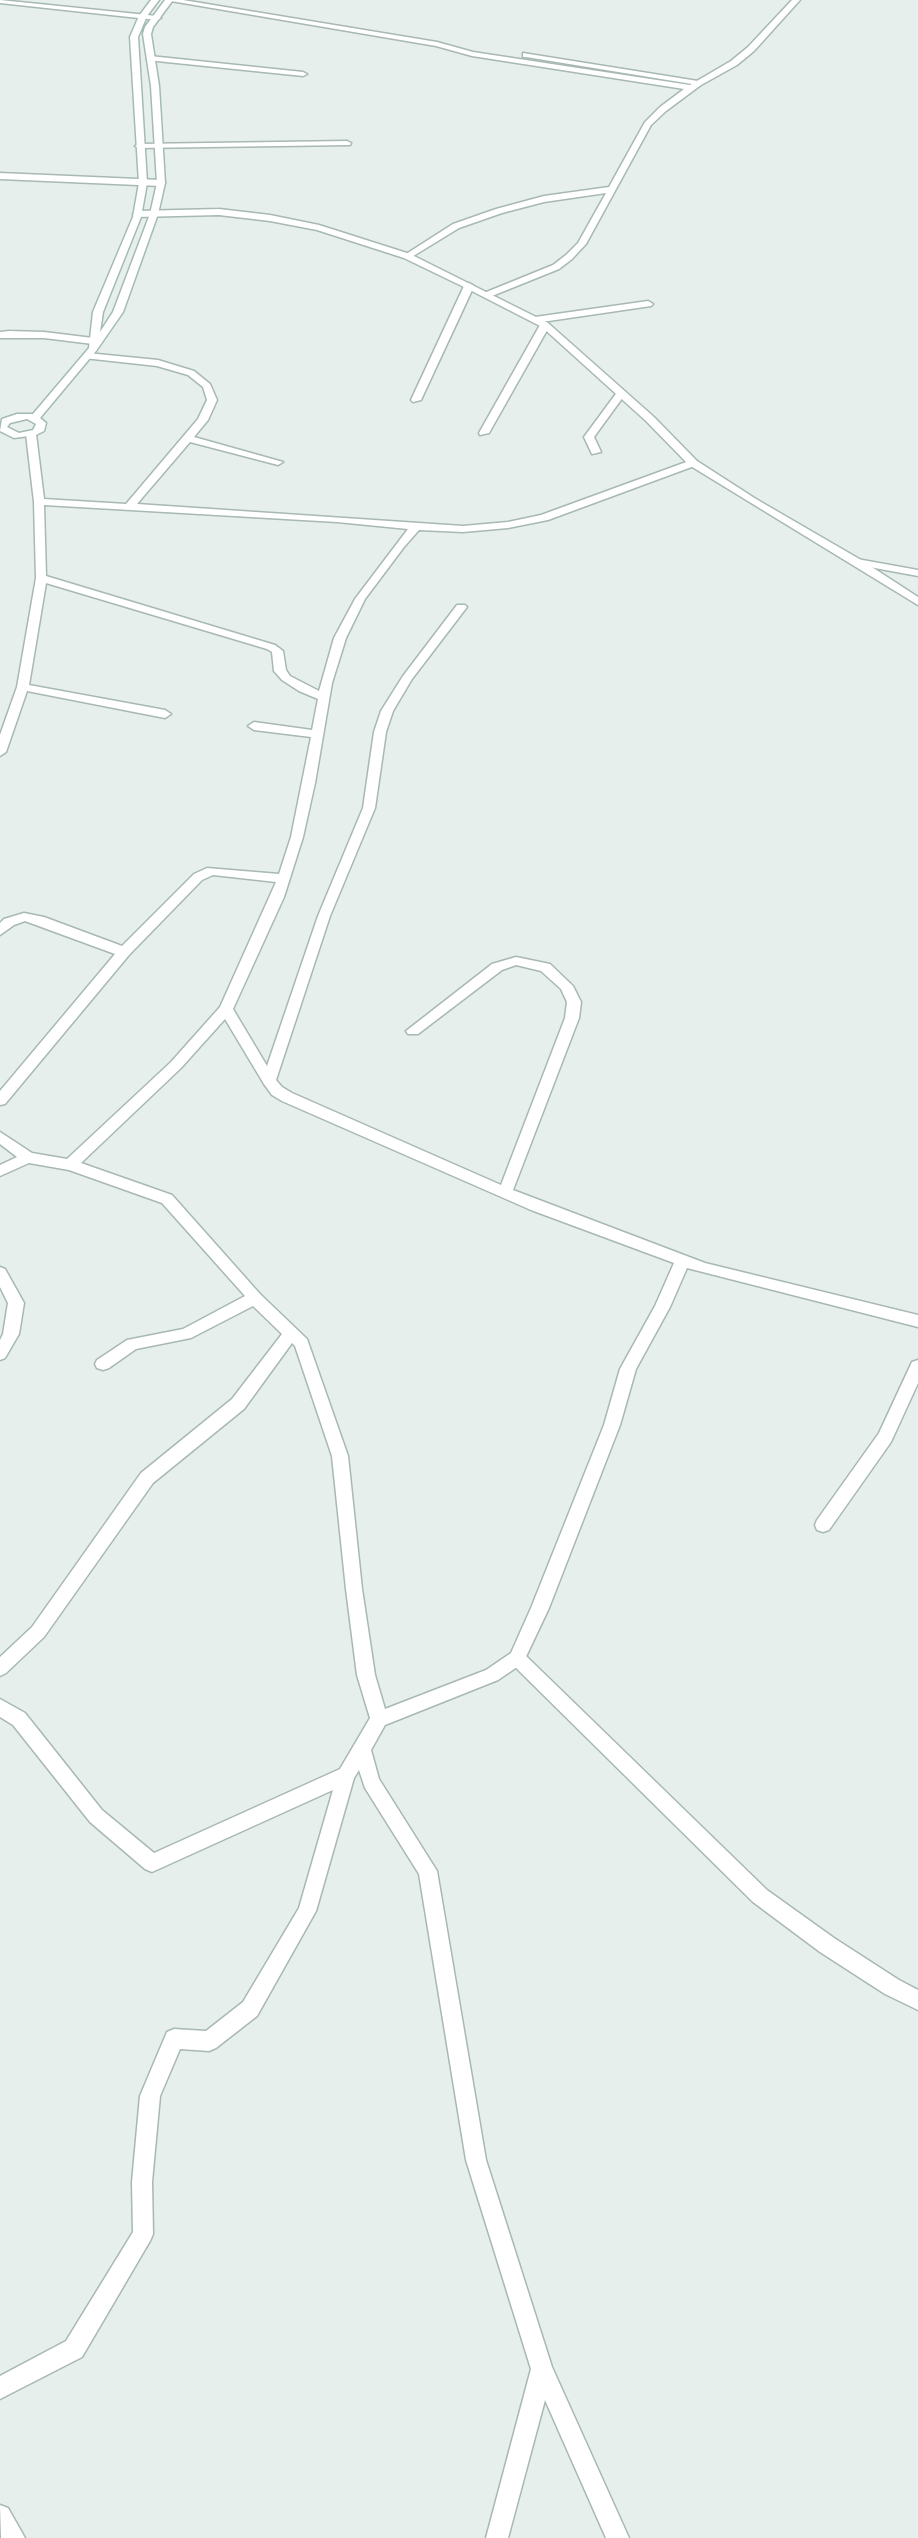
<!DOCTYPE html>
<style>
body{margin:0}
canvas{display:block;background:#e6efeb}
</style>
<canvas width="918" height="2538"></canvas>
<script>
const ctx = document.querySelector('canvas').getContext('2d');
ctx.lineJoin = 'round';
const shape = rows => new Path2D(rows.map(r => 'M' + r).join(''));
function stroke(path, color, width, dash) { ctx.strokeStyle = color; ctx.lineWidth = width; ctx.lineCap = dash ? 'butt' : 'round'; ctx.setLineDash(dash || []); ctx.stroke(path); }
function fill(path, color) { ctx.fillStyle = color; ctx.fill(path, 'evenodd'); }
const service = shape([
 [523,53,698,81,702,83,698,85,526,57,523,57,523,53],
 [347,141,351,143,350,145,139,148,135,146,139,144,347,141],
 [648,301,653,304,651,306,535,323,530,320,535,317,648,301],
 [9,331,44,332,93,338,98,341,93,344,44,338,0,338,0,332,9,331],
 [857,559,918,570,918,576,853,564,852,562,857,559],
 [517,1650,523,1653,767,1890,834,1938,899,1980,918,1990,918,2010,885,1994,820,1952,753,1902,511,1663,508,1658,511,1653,517,1650]
]);
const minor = shape([
 [0,0,157,16,161,18,157,20,0,3,0,0],
 [165,0,183,0,437,42,473,52,690,85,731,61,748,47,792,0,800,0,754,51,737,65,701,85,666,111,651,125,586,244,572,259,559,269,487,298,482,295,484,293,553,265,566,255,578,243,606,193,544,202,502,213,459,228,410,258,403,256,453,224,496,209,544,196,609,187,645,122,660,107,684,89,472,56,436,46,165,0],
 [150,56,303,72,307,74,303,76,147,60,147,56,150,56],
 [0,173,161,180,165,183,161,186,0,179,0,173],
 [469,283,474,286,421,400,413,402,411,400,464,286,469,283],
 [545,322,550,325,489,433,480,435,479,433,540,325,545,322],
 [87,353,158,360,194,371,210,384,217,400,208,420,194,437,283,462,278,465,190,442,137,504,463,526,508,522,541,515,689,461,697,461,697,465,548,520,508,528,463,532,419,530,404,547,365,599,346,638,332,683,315,783,303,837,284,897,233,1009,267,1066,318,916,363,808,374,732,381,711,403,676,457,605,465,605,467,607,412,679,393,711,386,732,375,808,330,916,276,1080,282,1087,292,1093,501,1185,565,1018,567,1002,561,989,541,971,516,965,502,970,418,1034,408,1034,406,1031,492,964,516,957,550,964,573,986,581,1002,579,1018,513,1190,705,1263,918,1315,918,1327,687,1268,670,1307,636,1369,620,1425,549,1608,523,1663,498,1680,385,1725,371,1750,379,1779,437,1871,486,2160,552,2367,629,2538,606,2538,545,2400,508,2538,486,2538,531,2369,466,2160,419,1874,365,1788,359,1770,354,1778,316,1911,257,2016,216,2048,209,2051,180,2049,160,2096,152,2182,153,2234,150,2241,82,2357,0,2399,0,2376,66,2341,133,2232,132,2182,140,2096,167,2032,174,2029,206,2031,243,2002,299,1908,333,1790,152,1872,145,1869,90,1822,13,1725,0,1717,0,1699,25,1713,102,1810,154,1853,340,1769,370,1718,357,1675,346,1589,332,1456,295,1346,292,1343,244,1409,153,1483,44,1637,6,1673,0,1676,0,1657,32,1627,141,1473,232,1399,282,1334,253,1306,191,1338,136,1349,109,1368,103,1370,97,1368,95,1364,97,1360,127,1340,183,1329,245,1296,162,1203,69,1170,29,1163,0,1176,0,1165,17,1157,0,1144,0,1132,32,1153,67,1159,171,1062,220,1007,276,882,213,875,202,880,129,955,5,1104,0,1105,0,1091,115,954,25,921,14,925,0,935,0,923,4,919,24,913,44,917,122,946,194,874,207,868,279,874,291,837,311,737,254,730,248,726,254,722,312,730,318,699,299,691,282,680,274,671,272,652,267,649,46,583,29,685,165,710,171,714,165,718,27,691,6,752,0,756,0,735,17,687,36,578,34,502,26,434,31,431,36,434,44,499,126,504,198,419,207,400,203,387,188,375,157,366,84,358,84,354,87,353],
 [44,505,337,522,408,529,355,599,334,638,319,691,290,676,286,670,283,651,275,645,46,576,44,505],
 [225,1019,264,1084,272,1095,282,1101,531,1210,674,1263,655,1306,620,1369,604,1425,531,1608,511,1653,486,1670,385,1709,375,1675,362,1589,348,1456,307,1339,260,1294,172,1195,81,1163,181,1068,225,1019],
 [618,391,626,393,594,437,601,452,592,454,584,437,618,391],
 [0,1267,5,1269,24,1303,19,1334,5,1358,0,1360,0,1340,3,1334,8,1303,0,1287,0,1267],
 [918,1360,918,1383,891,1442,829,1530,823,1532,817,1530,815,1525,817,1520,879,1433,912,1362,918,1360],
 [0,2505,8,2508,25,2538,1,2538,0,2505]
]);
const tertiary = shape([
 [219,209,270,215,319,225,410,254,548,323,654,417,697,461,756,499,861,560,918,597,918,605,689,465,646,421,542,327,466,288,404,258,317,230,270,221,219,215,137,217,133,214,137,211,219,209]
]);
const secondary = shape([
 [151,0,159,0,147,16,138,37,147,183,141,217,103,312,100,332,113,312,150,214,157,183,151,86,143,34,145,27,165,0,173,0,153,27,151,34,159,86,165,183,158,214,123,312,96,351,40,418,46,423,44,431,36,435,14,438,0,431,2,419,17,414,33,414,89,348,93,312,133,217,139,183,130,37,139,16,151,0],
 [27,419,36,424,33,430,19,433,7,427,10,423,27,419]
]);
stroke(service, '#a8b8b2', 3);
stroke(minor, '#a8b8b2', 3);
stroke(tertiary, '#a8b8b2', 3);
stroke(secondary, '#a4bbb3', 3);
fill(service, '#fff');
fill(minor, '#fff');
fill(tertiary, '#fff');
fill(secondary, '#fff');
</script>
